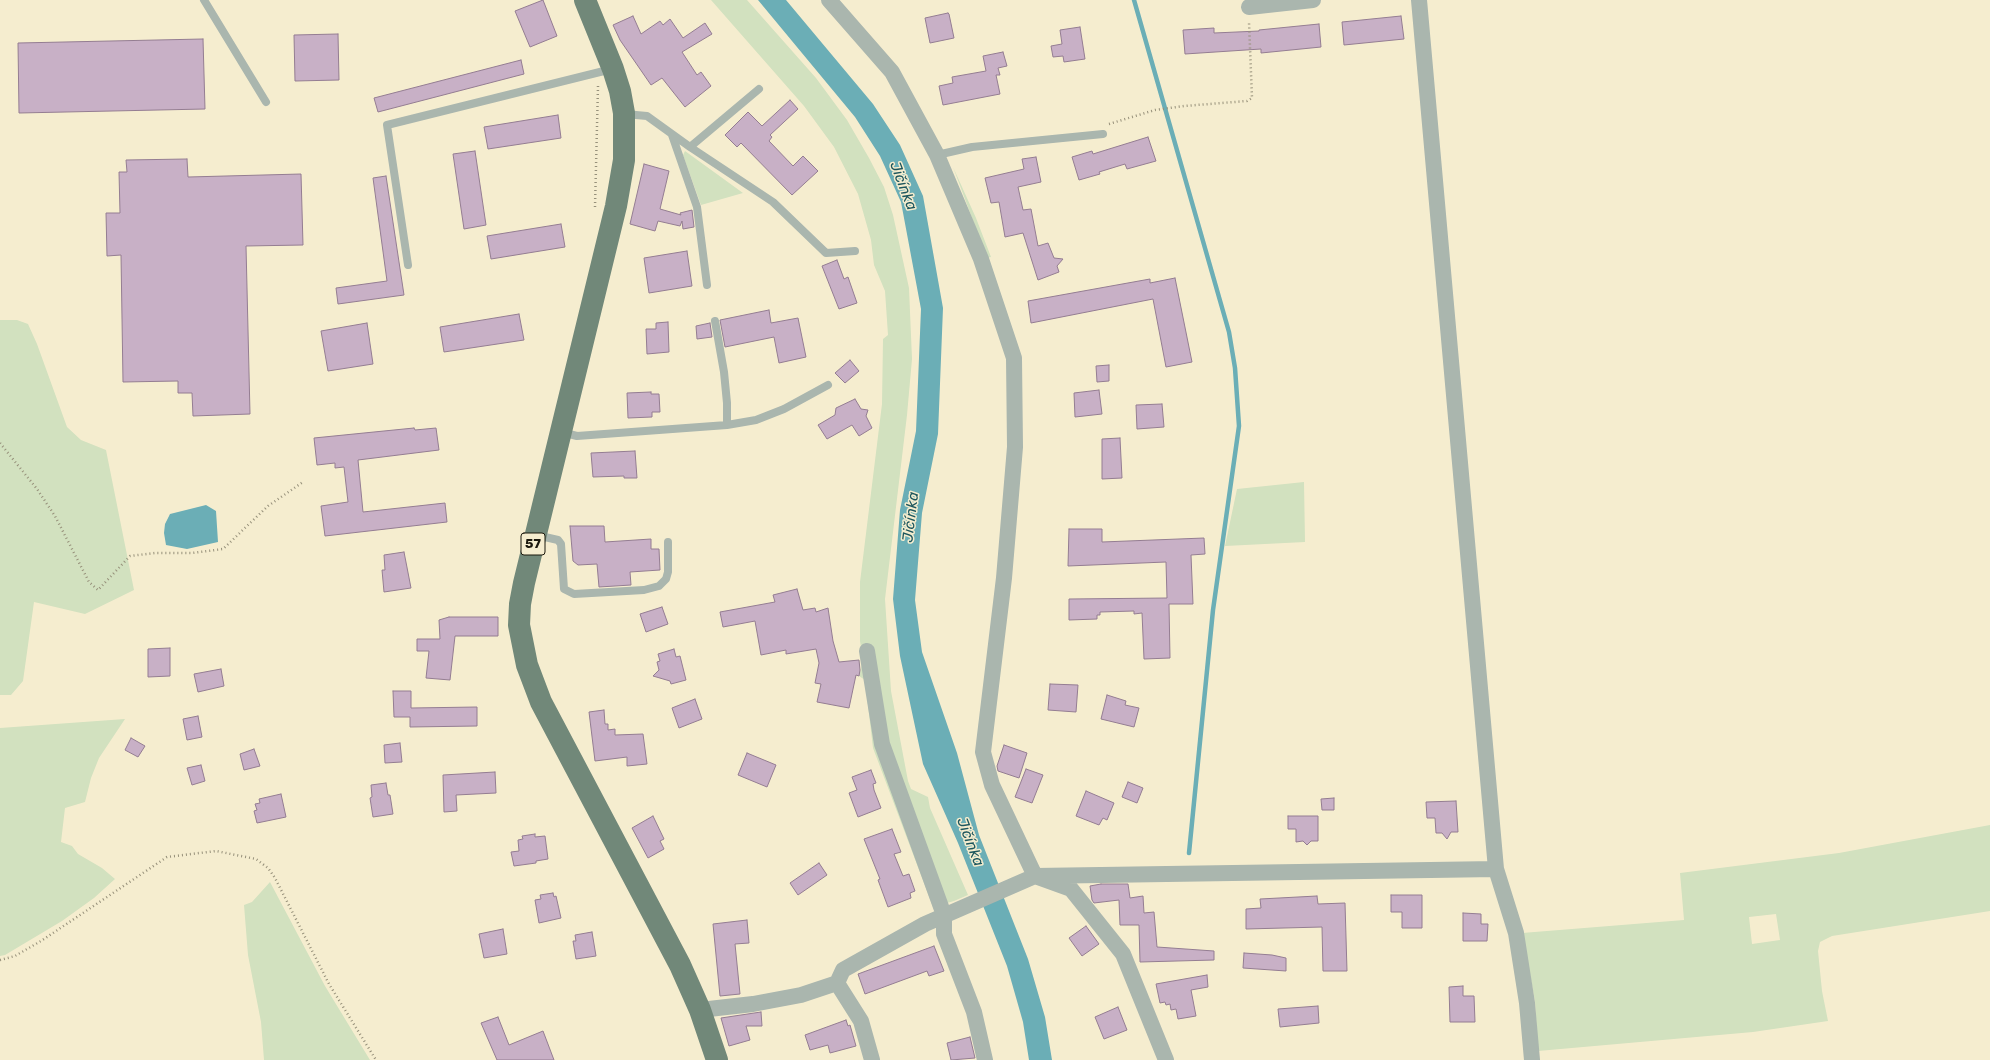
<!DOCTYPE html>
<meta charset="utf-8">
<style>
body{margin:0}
canvas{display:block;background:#f5edcf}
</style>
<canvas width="1990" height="1060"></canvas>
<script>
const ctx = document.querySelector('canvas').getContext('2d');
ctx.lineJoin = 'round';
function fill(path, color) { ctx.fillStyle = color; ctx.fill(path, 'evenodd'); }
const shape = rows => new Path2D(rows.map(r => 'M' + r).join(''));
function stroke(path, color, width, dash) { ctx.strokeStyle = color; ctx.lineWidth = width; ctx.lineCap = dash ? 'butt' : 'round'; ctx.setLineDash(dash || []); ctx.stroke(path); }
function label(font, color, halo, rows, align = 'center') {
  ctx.font = font + ' Rubik,sans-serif'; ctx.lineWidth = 3; ctx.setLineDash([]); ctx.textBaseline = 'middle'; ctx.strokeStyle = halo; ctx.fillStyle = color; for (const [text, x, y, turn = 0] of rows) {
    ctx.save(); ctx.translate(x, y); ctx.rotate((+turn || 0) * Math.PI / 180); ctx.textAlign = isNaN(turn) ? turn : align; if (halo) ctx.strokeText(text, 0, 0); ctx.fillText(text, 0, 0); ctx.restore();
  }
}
fill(shape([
 [711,0,747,0,816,78,847,120,869,158,884,187,893,215,909,288,912,359,907,415,885,599,891,691,908,781,911,789,928,797,930,808,968,895,954,901,933,907,873,748,865,680,859,676,863,660,860,641,860,582,882,404,883,339,888,335,885,291,874,265,871,240,858,194,834,147,804,106],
 [685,151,743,193,701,205,683,155],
 [953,167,976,218,991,257,987,258],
 [0,320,17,320,28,324,37,344,67,427,81,440,106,450,134,590,85,614,34,602,23,681,11,695,0,695],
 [1304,482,1305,542,1225,546,1237,489],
 [125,719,99,758,91,778,85,802,65,808,61,842,72,846,78,854,102,868,115,879,94,898,62,921,5,955,0,956,0,728],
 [1990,825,1990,911,1832,936,1820,942,1818,951,1822,991,1828,1021,1753,1032,1538,1051,1535,1001,1522,933,1684,920,1680,873,1839,853],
 [1776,914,1780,940,1752,944,1749,917],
 [270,882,325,986,370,1060,264,1060,261,1022,248,955,244,905,252,902]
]), '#d2e1bf');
fill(shape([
 [758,0,786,0,873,104,900,145,923,196,943,308,938,434,922,513,915,600,922,652,957,753,979,835,1028,959,1045,1017,1052,1060,1029,1060,1023,1022,1007,966,958,843,923,764,900,656,893,599,900,510,916,431,921,309,901,202,880,156,855,117],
 [206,505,216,511,218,542,187,549,166,545,164,533,165,524,170,514]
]), '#6baeb6');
stroke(shape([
 [1134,0,1229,332,1235,368,1239,426,1213,610,1189,853]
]), '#6baeb6', 4.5);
const building = shape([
 [543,0,557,36,530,47,515,11,543,0],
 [948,13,949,14,954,38,930,43,925,18,948,13],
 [633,16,641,34,660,21,663,25,670,19,683,38,705,23,712,34,682,52,697,75,701,72,711,86,685,107,662,78,651,85,620,40,613,25,633,16],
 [1401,16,1404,39,1344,45,1342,22,1401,16],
 [1319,24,1321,47,1261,53,1261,49,1185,54,1183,30,1214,28,1214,33,1259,31,1259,30,1319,24],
 [1080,27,1085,59,1064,62,1063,56,1053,57,1051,46,1062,44,1060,30,1080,27],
 [338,34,339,80,295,81,294,35,338,34],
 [203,39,205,109,19,113,18,43,203,39],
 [1003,52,1007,66,998,68,1000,75,996,75,1000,94,943,105,939,86,953,83,952,77,986,71,983,56,1003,52],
 [521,60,524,74,378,112,374,98,521,60],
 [790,100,798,109,770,135,772,137,769,141,793,166,803,156,818,171,792,195,741,143,737,147,725,135,748,112,762,126,790,100],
 [558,115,561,138,488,149,484,127,558,115],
 [1148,137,1156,161,1127,169,1125,164,1099,172,1100,174,1079,180,1072,157,1092,151,1093,154,1148,137],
 [475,151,486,225,464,229,453,154,475,151],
 [1036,157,1041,182,1018,187,1023,210,1031,209,1038,246,1048,243,1054,258,1063,259,1057,266,1059,272,1038,280,1023,233,1005,237,999,202,991,203,985,178,1024,169,1022,159,1036,157],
 [187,159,188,177,301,174,303,245,246,246,250,414,193,416,192,393,178,393,178,381,123,382,121,255,107,256,106,213,120,213,119,172,127,172,126,160,187,159],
 [644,164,669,171,660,209,681,215,680,213,692,210,694,227,683,229,682,221,680,226,658,221,655,231,630,224,644,164],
 [386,176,404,295,338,304,336,288,387,281,373,178,386,176],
 [561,224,565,247,491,259,487,236,561,224],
 [687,251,692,286,649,293,644,258,687,251],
 [837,260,844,279,848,277,857,303,839,309,822,266,837,260],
 [1175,278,1192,362,1166,367,1153,299,1031,323,1028,301,1150,279,1150,283,1175,278],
 [769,310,771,323,798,318,806,357,779,363,774,337,725,347,720,320,769,310],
 [519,314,524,340,444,352,440,327,519,314],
 [668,322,669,352,647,354,646,329,656,329,656,323,668,322],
 [367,323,373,364,328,371,321,331,367,323],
 [710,323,712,337,697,339,696,326,710,323],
 [850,360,859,371,845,383,835,373,850,360],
 [1109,365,1109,381,1097,382,1096,366,1109,365],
 [1099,390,1102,414,1075,417,1074,393,1099,390],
 [651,392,651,394,659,394,660,412,652,412,652,417,628,418,627,393,651,392],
 [855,399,861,409,868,410,866,416,872,428,859,436,852,425,827,439,818,425,835,415,836,408,855,399],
 [1162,404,1164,427,1137,429,1136,405,1162,404],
 [414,428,415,430,436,428,439,450,358,460,363,512,445,503,447,522,325,536,321,506,348,502,344,467,335,468,335,463,317,465,314,438,414,428],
 [1120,438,1122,478,1102,479,1102,439,1120,438],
 [635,451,637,478,624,478,624,476,593,477,591,453,635,451],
 [570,526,604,526,605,542,651,539,651,549,659,549,660,570,630,572,631,585,599,587,597,564,578,565,573,561,570,526],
 [1069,529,1102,529,1102,542,1204,538,1205,554,1191,555,1193,604,1169,604,1170,658,1144,659,1142,613,1134,614,1134,611,1100,612,1100,615,1097,615,1097,619,1069,620,1069,599,1167,598,1166,562,1068,566,1069,529],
 [404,552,411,588,384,592,382,570,385,570,384,555,404,552],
 [797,589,803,610,815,608,816,612,828,608,833,641,839,662,859,660,860,670,859,676,856,675,849,708,817,702,821,684,815,683,819,663,816,649,786,654,786,650,761,655,755,621,723,627,720,612,775,602,773,595,797,589],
 [662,607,668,624,646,632,640,614,662,607],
 [449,617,498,617,498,636,455,636,450,680,426,678,429,651,417,651,417,639,440,639,439,620,449,617],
 [170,648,170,676,148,677,148,649,170,648],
 [674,649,676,657,680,656,686,680,671,684,670,681,653,676,659,670,657,662,660,661,658,654,674,649],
 [221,669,224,686,198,692,194,674,221,669],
 [1050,684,1078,685,1076,712,1048,710,1050,684],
 [393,691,411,691,411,708,477,707,477,726,410,727,410,717,394,717,393,691],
 [1107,695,1126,701,1125,705,1139,708,1134,727,1101,719,1107,695],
 [695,699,702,719,679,728,672,708,695,699],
 [604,710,605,724,608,724,608,730,615,729,615,735,643,734,647,764,627,766,627,757,595,761,589,712,604,710],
 [198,716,202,737,187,740,183,719,198,716],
 [131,738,145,746,138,757,125,750,131,738],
 [400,743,402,762,385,763,384,745,400,743],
 [1004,745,1027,753,1019,778,998,771,997,766,1004,745],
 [254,749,260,766,244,770,240,754,254,749],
 [747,753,776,765,767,787,738,775,747,753],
 [201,765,205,781,192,785,187,768,201,765],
 [1026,769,1043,775,1032,803,1015,797,1026,769],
 [871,770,876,783,873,784,874,790,881,808,858,817,849,793,857,790,852,777,871,770],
 [495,772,496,793,456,795,457,811,444,812,443,775,495,772],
 [1128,782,1143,788,1137,803,1122,797,1128,782],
 [386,783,388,795,390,795,393,814,373,817,370,798,372,797,371,785,386,783],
 [1086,791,1114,803,1107,820,1103,818,1099,825,1076,816,1086,791],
 [281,794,286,817,257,823,254,811,257,810,255,804,260,803,259,799,281,794],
 [1334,798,1334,810,1322,810,1321,799,1334,798],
 [1456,801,1458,832,1451,832,1447,839,1442,833,1436,833,1435,818,1427,818,1426,802,1456,801],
 [653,816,664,839,660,841,664,849,648,858,632,828,653,816],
 [1288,816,1318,816,1318,841,1311,841,1307,845,1303,841,1296,842,1296,829,1288,829,1288,816],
 [892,829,901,852,894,854,903,876,909,874,915,891,910,893,911,898,888,907,878,880,880,879,864,839,892,829],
 [535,834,535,837,545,836,548,859,536,861,536,863,514,866,511,852,519,851,518,840,523,839,522,836,535,834],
 [819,863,827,875,798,895,790,883,819,863],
 [1101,884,1128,884,1130,898,1143,896,1144,913,1154,912,1157,947,1214,951,1214,960,1140,962,1139,925,1120,925,1119,900,1094,903,1092,900,1090,886,1101,884],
 [553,893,554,897,556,896,561,918,539,923,535,900,541,899,540,895,553,893],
 [1391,895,1422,895,1422,928,1402,928,1402,912,1391,912,1391,895],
 [1317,896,1318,904,1345,903,1347,971,1323,971,1322,927,1246,929,1246,909,1261,908,1260,899,1317,896],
 [1463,913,1481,914,1481,924,1488,924,1487,941,1463,941,1463,913],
 [747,920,749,943,735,944,740,994,720,996,713,924,747,920],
 [1086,926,1099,944,1082,956,1069,938,1086,926],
 [503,929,507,954,484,958,479,934,503,929],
 [592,932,596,956,576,959,573,941,576,941,575,935,592,932],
 [934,946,944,971,929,976,927,971,865,994,858,974,934,946],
 [1244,953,1272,955,1286,958,1286,971,1243,968,1244,953],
 [1207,975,1208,987,1191,990,1196,1016,1178,1019,1176,1009,1171,1010,1170,1004,1166,1005,1165,1002,1160,1003,1156,984,1207,975],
 [1463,986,1463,996,1474,996,1475,1022,1450,1022,1449,987,1463,986],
 [1318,1006,1319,1023,1280,1027,1278,1009,1318,1006],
 [1118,1007,1127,1030,1104,1039,1095,1017,1118,1007],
 [761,1012,762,1026,746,1026,750,1040,729,1046,721,1018,761,1012],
 [498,1017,509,1045,543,1031,554,1060,497,1060,481,1023,498,1017],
 [846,1020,848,1026,850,1025,856,1046,830,1053,828,1045,810,1050,805,1035,846,1020],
 [970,1037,975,1058,951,1060,947,1043,970,1037]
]);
fill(building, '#c8b0c6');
stroke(building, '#947d92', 1);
stroke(shape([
 [1109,124,1155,110,1184,106,1247,101,1252,98,1249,22],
 [595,207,598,86],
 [0,443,37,489,55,516,89,582,98,590,130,556,155,553,192,553,223,549,268,506,303,482],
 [0,960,15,956,41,941,167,857,216,851,256,859,268,868,275,878,329,984,376,1060]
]), '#96907a', 2.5, [1, 3]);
stroke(shape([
 [204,0,266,102],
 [625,114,647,116,690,147,773,202,826,253,855,251],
 [672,135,697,207,707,285],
 [690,147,759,89],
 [937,155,972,147,1103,134],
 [408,265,387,125,612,69],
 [715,321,724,372,727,403,727,425],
 [561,432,577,436,727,425,756,420,784,409,828,385],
 [536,535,558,540,561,544,564,589,574,594,644,590,659,586,666,579,668,572,668,542]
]), '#aab6ae', 8);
stroke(shape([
 [829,0,892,72,937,155,981,259,1014,358,1015,447,1004,578,983,752,992,785,1035,876,1071,889,1123,954,1166,1060],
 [1419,0,1496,869,1516,933,1527,1003,1532,1060],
 [1249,7,1313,0],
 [867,651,882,744,944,915,944,934,974,1012,985,1060],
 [837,983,861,1021,872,1060],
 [700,1010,753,1004,801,995,837,983,843,970,925,924,1035,876,1496,869]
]), '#aab6ae', 16);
stroke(shape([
 [585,0,613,69,620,91,624,113,624,160,616,206,524,583,520,604,519,625,527,665,541,702,680,965,700,1010,717,1060]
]), '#718879', 22);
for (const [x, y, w] of [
 [533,544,24]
]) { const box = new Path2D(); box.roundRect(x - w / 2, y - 11, w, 22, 3); ctx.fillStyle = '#f5edcf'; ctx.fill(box); stroke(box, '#1b180d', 1); }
label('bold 13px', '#1b180d', null, [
 ["57",533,544]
]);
label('italic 15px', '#1d565d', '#f5edcf', [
 ["Jičínka",903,186,69],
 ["Jičínka",911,517,-83],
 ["Jičínka",970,842,69]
]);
</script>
